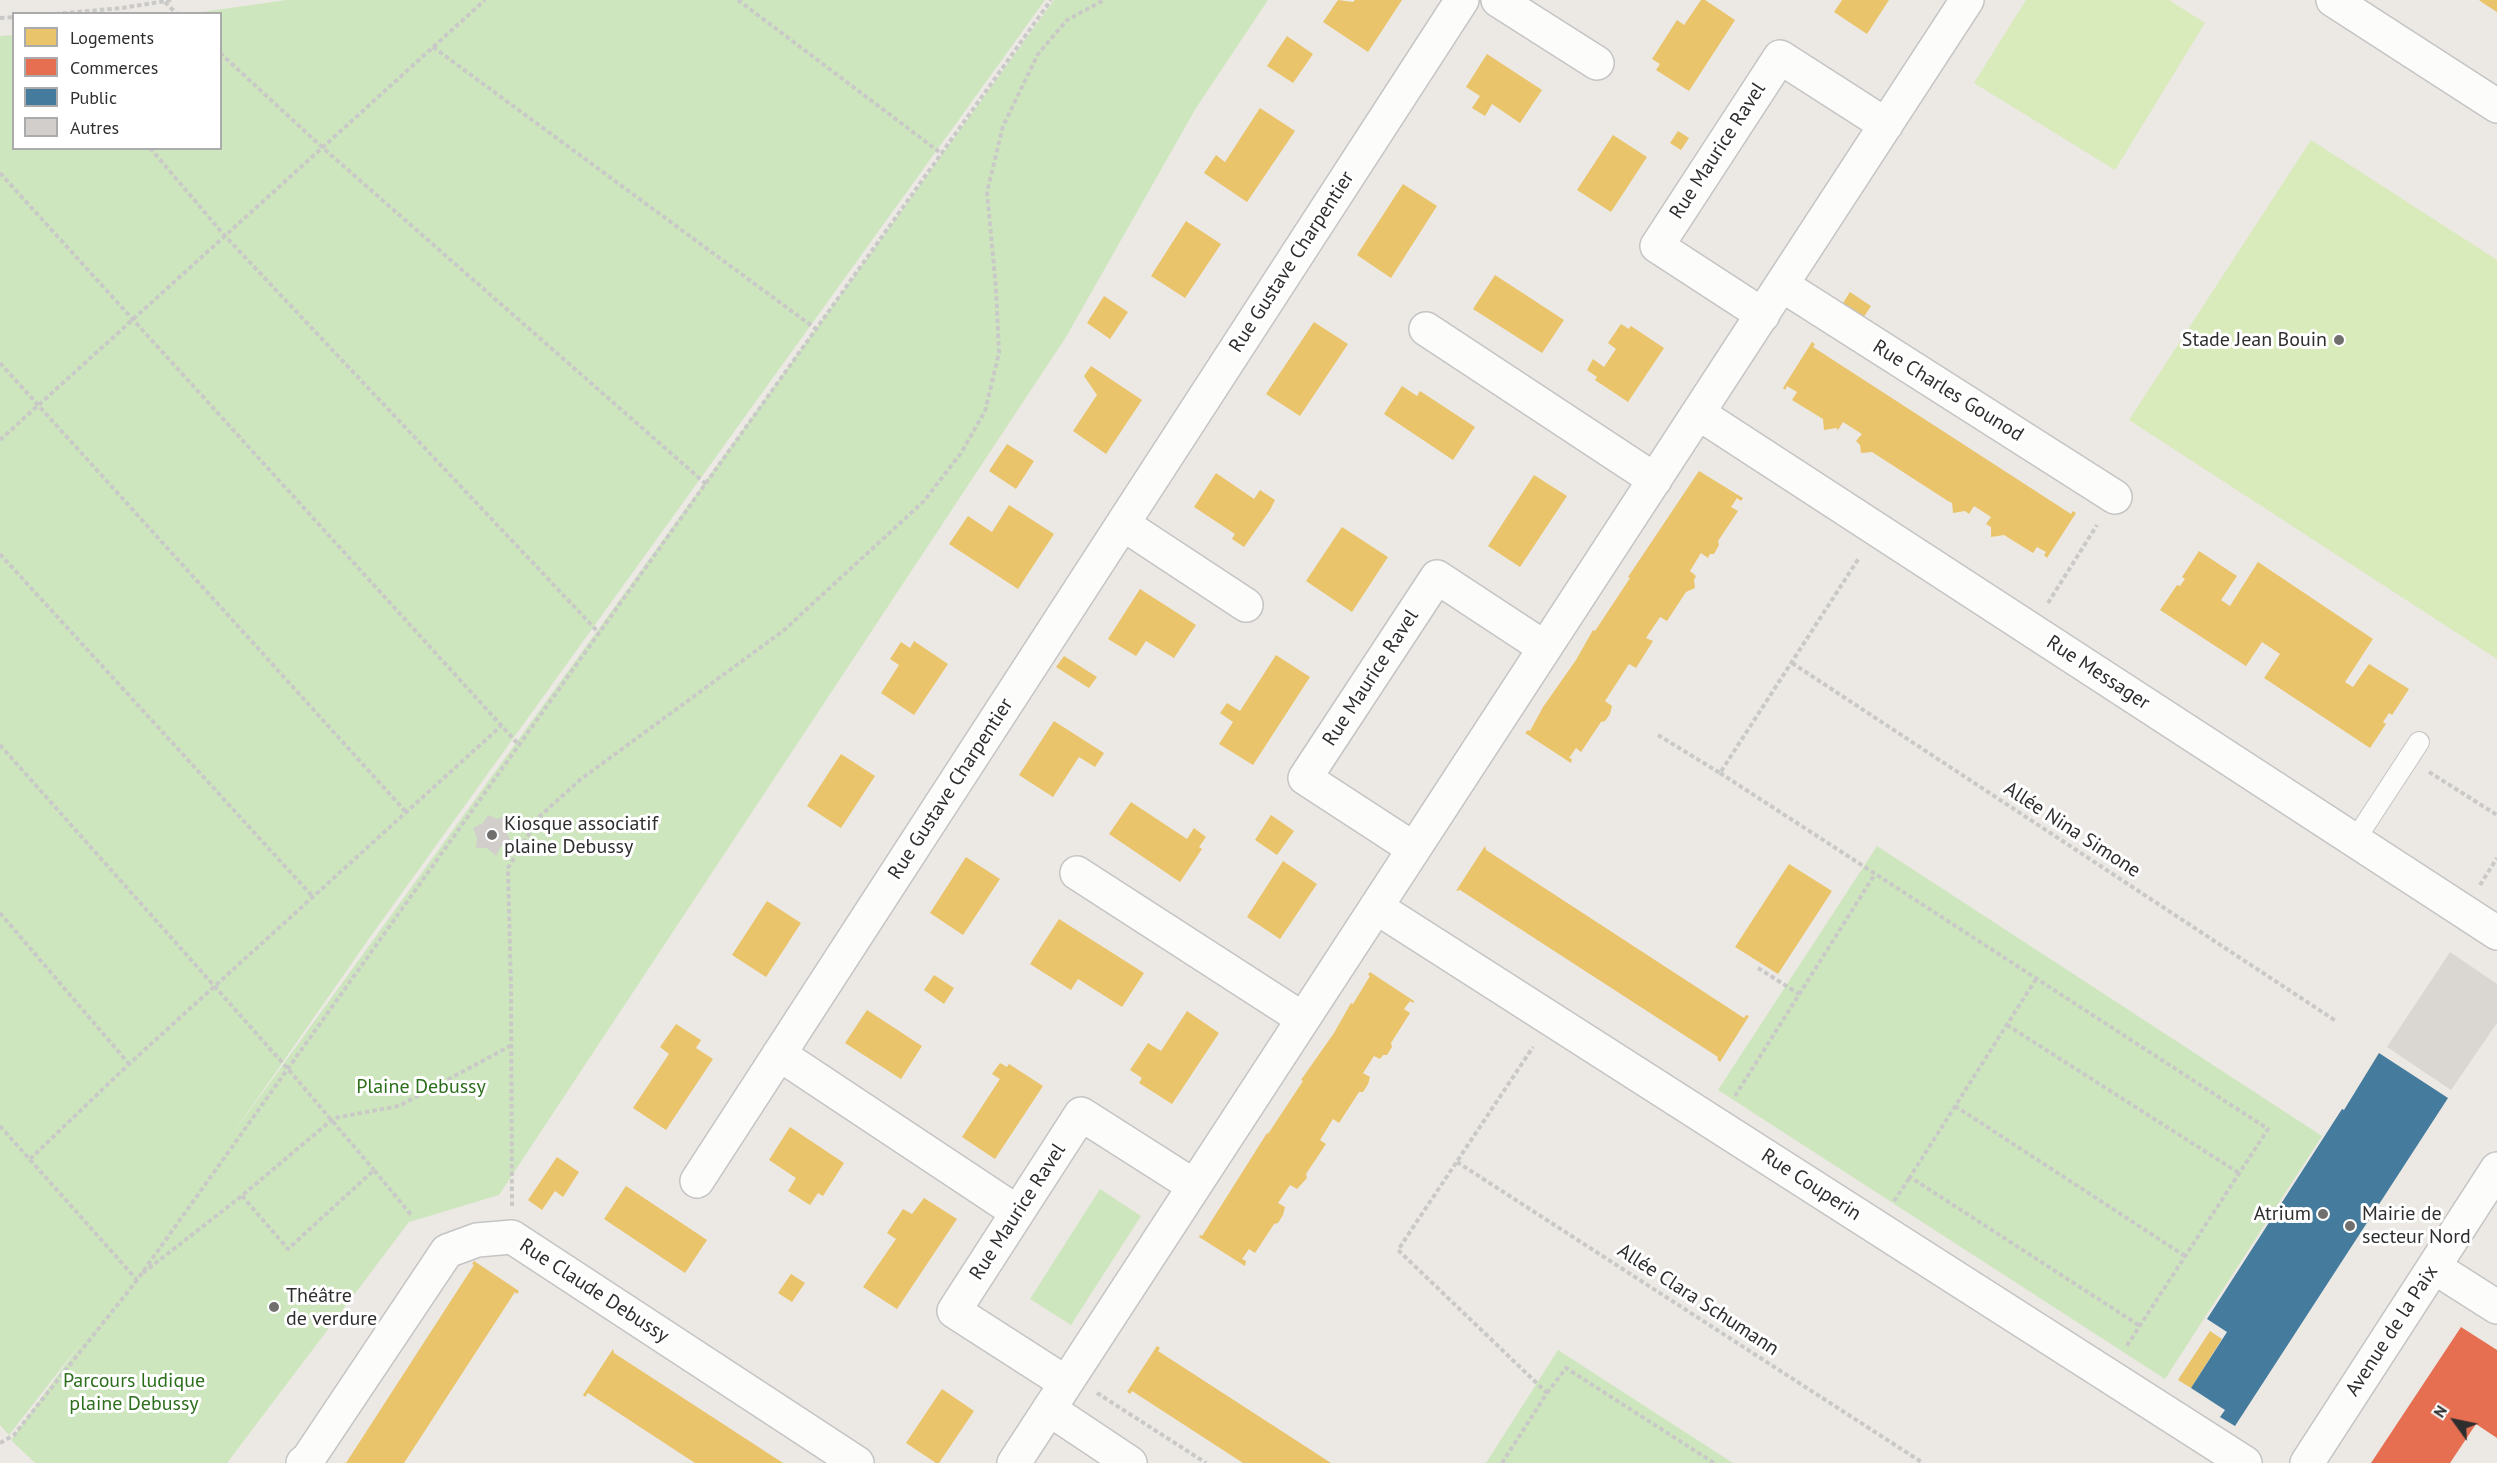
<!DOCTYPE html>
<meta charset="utf-8">
<style>
body{margin:0}
#map{position:relative;width:2497px;height:1463px;overflow:hidden;background:#ece8e4;font-family:"PT Sans",sans-serif}
canvas{display:block}
.legend{position:absolute;left:12px;top:12px;width:210px;height:138px;box-sizing:border-box;background:#fff;border:2px solid #ababab;margin:0;padding:8px 10px;list-style:none;font-size:18px;color:#2e2e2e}
.legend li{display:flex;align-items:center;gap:12px;height:30px}
.legend b{width:30px;border:2px solid #ababab}
.north{position:absolute;left:2425px;top:1391px;width:60px;height:60px;-webkit-text-stroke:4px #fff;paint-order:stroke;rotate:303deg;font-size:16px;font-weight:700;line-height:24px;text-align:center;color:#2e2e2e}
.north::after{content:'';display:block;margin:auto;width:21px;height:27px;background:#2e2e2e;clip-path:polygon(50% 0,100% 100%,50% 72%,0 100%)}
</style>
<div id="map">
<canvas width="2497" height="1463"></canvas>
<ul class="legend">
<li><b style="height:16px;background:#e9c46a"></b>Logements</li>
<li><b style="height:16px;background:#e76f51"></b>Commerces</li>
<li><b style="height:16px;background:#457b9d"></b>Public</li>
<li><b style="height:16px;background:#d1cecb"></b>Autres</li>
</ul>
<div class="north">N</div>
</div>
<script>
const ctx = document.querySelector('canvas').getContext('2d');
ctx.lineJoin = 'round';
function fill(path, color) { ctx.fillStyle = color; ctx.fill(path, 'evenodd'); }
const shape = rows => new Path2D(rows.map(r => 'M' + r).join(''));
function stroke(path, color, width, dash) { ctx.strokeStyle = color; ctx.lineWidth = width; ctx.lineCap = dash ? 'butt' : 'round'; ctx.setLineDash(dash || []); ctx.stroke(path); }
function label(font, color, halo, rows, align = 'center') {
  ctx.font = font + ' "PT Sans",sans-serif'; ctx.lineWidth = 6; ctx.setLineDash([]); ctx.textBaseline = 'middle'; ctx.strokeStyle = halo; ctx.fillStyle = color; for (const [text, x, y, turn = 0] of rows) {
    ctx.save(); ctx.translate(x, y); ctx.rotate((+turn || 0) * Math.PI / 180); ctx.textAlign = isNaN(turn) ? turn : align; if (halo) ctx.strokeText(text, 0, 0); ctx.fillText(text, 0, 0); ctx.restore();
  }
}
fill(shape([
 [286,0,1045,0,368,940,232,1135,1054,0,1268,0,1196,108,1066,337,499,1195,409,1222,227,1463,35,1463,11,1440,81,1343,9,1435,0,1425,0,36,13,35,14,148,220,148,220,14,195,13],
 [1877,846,2322,1136,2165,1379,1718,1090],
 [1100,1189,1141,1216,1071,1325,1030,1299],
 [1558,1350,1733,1463,1486,1463]
]), '#cee6be');
fill(shape([
 [2026,0,2169,0,2205,23,2115,170,1974,83],
 [2311,140,2497,260,2497,659,2129,420]
]), '#d9eabb');
fill(shape([
 [2450,952,2497,984,2497,1023,2451,1090,2387,1047]
]), '#dad6d2');
fill(shape([
 [1338,0,1353,2,1355,0,1402,0,1368,52,1323,22],
 [1701,0,1705,0,1735,20,1689,91,1656,70,1660,64,1652,59,1677,20,1684,25],
 [1842,0,1889,0,1867,34,1834,12],
 [2479,0,2497,0,2497,12,2483,3],
 [1287,36,1313,54,1293,83,1267,66],
 [1487,54,1542,90,1520,123,1492,104,1485,116,1472,108,1480,96,1466,87],
 [1260,108,1295,131,1247,202,1204,173,1216,155,1225,162],
 [1678,131,1689,138,1681,150,1670,143],
 [1613,135,1647,157,1611,212,1577,190],
 [1403,184,1437,206,1391,278,1357,255],
 [1186,221,1221,244,1185,298,1151,276],
 [1495,275,1564,320,1542,353,1473,309],
 [1850,292,1871,306,1857,327,1836,314],
 [1104,296,1128,312,1110,339,1087,323],
 [1314,322,1348,344,1300,416,1266,394],
 [1621,324,1629,329,1631,326,1664,348,1628,402,1595,380,1597,377,1587,370,1593,359,1604,367,1616,349,1608,343],
 [1812,342,1815,344,1813,347,2071,514,2073,511,2076,513,2047,558,2044,555,2046,552,2037,547,2033,553,2004,535,1991,537,1991,527,1986,524,1991,517,1974,506,1969,514,1965,511,1953,513,1952,503,1948,501,1872,452,1861,453,1860,445,1856,441,1862,434,1843,422,1838,430,1836,428,1824,430,1823,419,1792,400,1797,392,1787,386,1785,390,1783,388],
 [1091,366,1142,400,1106,454,1073,431,1097,395,1084,376],
 [1402,386,1417,396,1420,391,1475,427,1453,460,1384,414],
 [1007,444,1034,461,1016,489,989,471],
 [1699,471,1743,498,1741,501,1737,498,1731,507,1738,511,1718,541,1719,545,1714,554,1710,554,1708,558,1701,553,1690,571,1696,576,1694,580,1695,588,1686,592,1667,621,1660,617,1646,638,1653,641,1636,668,1629,664,1605,701,1612,706,1610,714,1605,721,1601,722,1581,752,1576,748,1569,758,1572,759,1571,763,1525,733,1528,730,1530,731,1543,707,1576,660,1593,630,1595,631,1630,578,1628,577],
 [1216,473,1254,499,1260,490,1275,500,1270,510,1244,547,1232,539,1235,534,1194,507],
 [1534,475,1567,496,1520,567,1488,546],
 [1009,505,1054,534,1018,589,949,544,968,516,992,532],
 [1342,527,1388,557,1352,612,1306,581],
 [2199,551,2237,576,2221,600,2230,606,2258,562,2373,639,2345,682,2353,687,2369,664,2409,689,2392,715,2389,713,2383,722,2386,724,2370,748,2264,678,2280,654,2262,642,2246,666,2160,610,2177,585,2180,586,2185,579,2182,577],
 [1140,589,1196,625,1174,658,1146,641,1136,656,1108,639],
 [914,641,948,664,914,715,881,693,899,665,890,659,901,642,910,648],
 [1276,655,1310,677,1253,765,1219,744,1233,722,1220,713,1227,703,1240,711],
 [1064,656,1097,677,1089,688,1056,667],
 [1054,721,1104,753,1095,767,1079,757,1053,797,1019,775],
 [841,754,875,776,841,828,807,806],
 [1131,802,1187,839,1194,828,1206,837,1199,847,1202,849,1180,882,1109,834],
 [1271,815,1294,831,1277,855,1255,840],
 [1485,846,1486,850,1744,1018,1746,1015,1749,1016,1720,1062,1717,1059,1718,1057,1460,890,1456,891],
 [966,857,1000,879,963,935,930,913],
 [1283,861,1317,884,1280,939,1247,917],
 [1789,864,1832,891,1778,974,1735,947],
 [767,901,801,923,766,977,732,955],
 [1059,919,1144,973,1122,1007,1078,979,1071,990,1030,964],
 [1370,972,1414,1001,1413,1003,1410,1001,1404,1009,1410,1013,1391,1043,1392,1047,1387,1055,1383,1055,1380,1059,1374,1056,1363,1073,1370,1077,1368,1084,1363,1092,1359,1092,1339,1123,1333,1119,1320,1140,1326,1144,1306,1174,1307,1178,1297,1189,1290,1185,1278,1203,1285,1207,1283,1215,1278,1223,1274,1224,1255,1253,1249,1249,1242,1259,1246,1261,1245,1266,1199,1237,1200,1235,1202,1236,1267,1133,1268,1134,1303,1081,1301,1080,1334,1033,1351,1003,1353,1004,1370,976,1368,975],
 [934,975,954,988,944,1004,924,990],
 [867,1010,922,1046,901,1079,845,1043],
 [1187,1011,1219,1033,1172,1104,1139,1083,1142,1078,1130,1070,1148,1043,1161,1051],
 [676,1024,701,1040,696,1048,713,1059,666,1130,633,1108,669,1054,660,1047],
 [1000,1063,1007,1067,1009,1064,1043,1086,995,1159,962,1137,1000,1079,992,1074],
 [790,1127,844,1163,823,1196,818,1193,810,1205,788,1191,796,1178,769,1160],
 [557,1157,579,1172,563,1197,555,1191,542,1210,528,1200],
 [626,1186,707,1240,685,1273,604,1219],
 [924,1198,957,1219,897,1309,863,1287,896,1239,887,1233,903,1209,912,1214],
 [474,1261,519,1291,517,1294,515,1292,404,1463,346,1463,474,1265,472,1264],
 [791,1274,805,1283,792,1302,778,1293],
 [2210,1331,2222,1339,2191,1388,2178,1380],
 [1157,1346,1160,1348,1158,1351,1331,1463,1243,1463,1132,1391,1130,1394,1127,1392],
 [613,1349,614,1353,783,1463,695,1463,588,1393,585,1397,583,1395],
 [942,1389,974,1411,939,1463,936,1463,906,1443]
]), '#e9c46a');
fill(shape([
 [2461,1327,2497,1350,2497,1438,2476,1424,2450,1463,2371,1463]
]), '#e76f51');
fill(shape([
 [2379,1053,2448,1098,2235,1426,2220,1417,2225,1410,2191,1388,2227,1332,2207,1319,2342,1109,2344,1110]
]), '#457b9d');
fill(shape([
 [488,815,497,819,502,817,508,822,506,831,511,842,501,846,496,856,487,848,476,848,477,838,473,828,483,823]
]), '#d1cecb');
const lane = shape([
 [2355,840,2419,742]
]);
const street = shape([
 [1498,0,1597,63],
 [2333,0,2497,106],
 [1782,285,2115,497],
 [1763,315,1657,246,1780,57,1886,125],
 [1426,329,1655,480],
 [1698,413,2497,933],
 [1123,524,1246,605],
 [1414,849,1305,778,1437,577,1545,648],
 [1077,873,1303,1019],
 [1376,907,2245,1463],
 [779,1054,1017,1212],
 [697,1181,1462,0],
 [2434,1267,2497,1307],
 [1066,1383,954,1311,1081,1114,1194,1186],
 [1049,1409,1130,1463],
 [303,1463,308,1459,447,1251,477,1240,512,1237,857,1463],
 [1014,1463,1967,0],
 [2307,1463,2497,1169]
]);
stroke(lane, '#c5c4c5', 22);
stroke(street, '#c5c4c5', 36);
stroke(shape([
 [738,0,942,154],
 [165,2,177,14],
 [55,14,122,8,172,0],
 [0,18,14,17],
 [433,47,816,329],
 [220,53,323,148,706,484],
 [150,148,225,236,599,633],
 [0,173,519,745],
 [0,363,406,812],
 [0,440,485,0],
 [0,554,313,897],
 [2048,603,2097,525],
 [1792,663,2336,1021],
 [1658,735,1720,773,1859,558],
 [0,745,288,1069,374,1170],
 [2429,772,2497,815],
 [1720,773,2268,1129,2126,1347],
 [2480,885,2497,858],
 [0,913,129,1064],
 [1758,968,1799,994],
 [2036,979,1910,1177,2140,1326],
 [2007,1025,2239,1173],
 [1735,1096,1875,874],
 [1955,1106,2185,1256],
 [0,1126,137,1280,1051,0],
 [30,1159,129,1064,501,726],
 [1457,1162,1923,1463],
 [242,1196,288,1249,374,1170,412,1216],
 [1894,1201,1910,1177],
 [512,1206,511,989,508,868,540,816,581,779,783,631,924,501,961,453,985,411,999,353,996,288,987,192,1003,126,1038,54,1067,20,1104,0],
 [143,1273,239,1198,334,1118,399,1106,512,1045],
 [1097,1393,1206,1463],
 [1547,1393,1566,1368,1714,1463],
 [0,1443,14,1435,138,1279],
 [1502,1463,1547,1393,1398,1250,1533,1047]
]), '#c9c9c8', 4, [4.5, 3]);
stroke(lane, '#fcfcfb', 20);
stroke(street, '#fcfcfb', 33);
for (const [x, y, r, color] of [
 [2339,340,6,"#706f6e"],
 [492,835,6,"#706f6e"],
 [2323,1214,6,"#706f6e"],
 [2350,1226,6,"#706f6e"],
 [274,1307,6,"#706f6e"]
]) { const dot = new Path2D(); dot.arc(x, y, r, 0, 2 * Math.PI); ctx.fillStyle = color; ctx.fill(dot); stroke(dot, '#fff', 2); }
label('20px', '#2e2e2e', '#fff', [
 ["Rue Maurice Ravel",1718,151,-57],
 ["Rue Gustave Charpentier",1292,262,-57],
 ["Rue Charles Gounod",1948,391,32],
 ["Rue Messager",2098,673,33],
 ["Rue Maurice Ravel",1371,678,-57],
 ["Rue Gustave Charpentier",951,789,-57],
 ["Allée Nina Simone",2072,830,33],
 ["Rue Couperin",1811,1185,33],
 ["Rue Maurice Ravel",1018,1212,-57],
 ["Rue Claude Debussy",594,1291,33],
 ["Allée Clara Schumann",1698,1300,33],
 ["Avenue de la Paix",2392,1331,-57]
]);
label('20px', '#2e2e2e', '#fff', [
 ["Stade Jean Bouin",2327,340,"right"],
 ["Kiosque associatif",504,824],
 ["plaine Debussy",504,847],
 ["Atrium",2311,1214,"right"],
 ["Mairie de",2362,1214],
 ["secteur Nord",2362,1237],
 ["Théâtre",286,1296],
 ["de verdure",286,1319]
], 'left');
label('20px', '#2c6e1b', '#fff', [
 ["Plaine Debussy",421,1087],
 ["Parcours ludique",134,1381],
 ["plaine Debussy",134,1404]
]);
</script>
